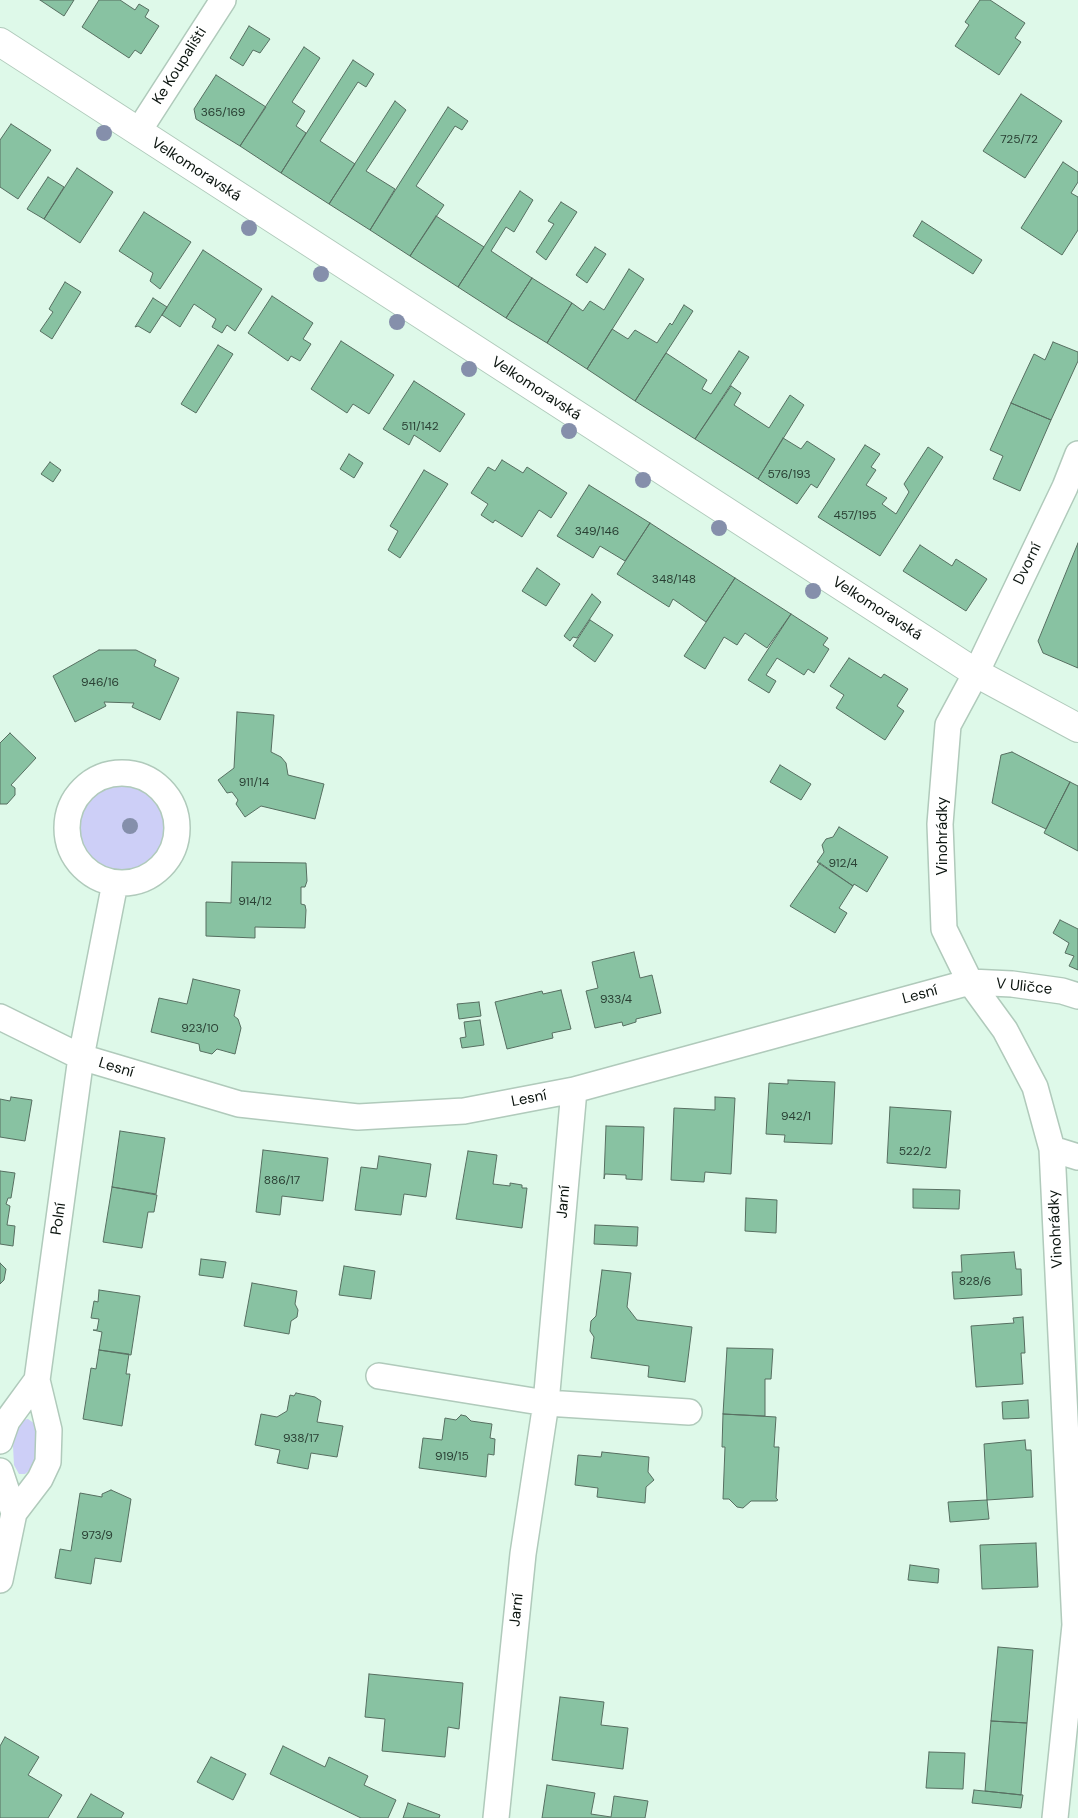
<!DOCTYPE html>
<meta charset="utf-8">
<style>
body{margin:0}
canvas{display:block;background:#def9e9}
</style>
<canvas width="1078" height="1818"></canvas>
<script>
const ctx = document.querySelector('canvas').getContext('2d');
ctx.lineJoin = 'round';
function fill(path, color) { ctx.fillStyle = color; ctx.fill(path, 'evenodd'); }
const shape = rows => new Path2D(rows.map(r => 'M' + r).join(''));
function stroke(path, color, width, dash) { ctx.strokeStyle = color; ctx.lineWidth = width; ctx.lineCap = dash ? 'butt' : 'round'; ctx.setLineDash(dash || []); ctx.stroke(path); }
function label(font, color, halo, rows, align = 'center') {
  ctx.font = font + ' "DM Sans",sans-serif'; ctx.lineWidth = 4; ctx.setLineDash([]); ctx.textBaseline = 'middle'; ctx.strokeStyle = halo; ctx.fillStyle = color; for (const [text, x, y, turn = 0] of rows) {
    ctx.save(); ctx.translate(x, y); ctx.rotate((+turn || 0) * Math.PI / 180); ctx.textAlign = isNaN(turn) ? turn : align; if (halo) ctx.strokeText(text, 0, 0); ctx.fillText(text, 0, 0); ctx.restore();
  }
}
fill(shape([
 '75 828a46 46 0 1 1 92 0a46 46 0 1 1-92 0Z',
 [28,1419,35,1424,38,1432,36,1456,30,1470,25,1474,19,1474,14,1465,13,1446,19,1426,23,1420]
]), '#cdcff7');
const building = shape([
 [40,0,74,0,64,16,40,0],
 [99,0,120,0,135,10,139,4,149,10,145,17,159,26,141,54,135,50,129,58,82,27,99,0],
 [980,0,990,0,1025,23,1015,38,1021,42,999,75,955,46,969,25,965,22,980,0],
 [249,26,270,39,260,53,253,50,243,66,230,58,249,26],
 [304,47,320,58,292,102,305,111,296,126,306,133,281,173,240,146,304,47],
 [353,60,374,74,366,87,358,82,320,141,355,164,329,204,281,173,353,60],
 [216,75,266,107,240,146,196,119,194,109,216,75],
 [1021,94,1062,121,1025,178,983,151,1021,94],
 [395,101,406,110,366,171,395,189,370,230,329,204,395,101],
 [448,107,468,121,462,130,455,126,416,186,444,205,410,256,370,230,448,107],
 [11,124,51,150,18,199,0,187,0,140,11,124],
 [1063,162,1078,172,1078,182,1071,193,1078,197,1078,230,1062,255,1021,228,1063,162],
 [77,168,113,192,80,243,44,219,77,168],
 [48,177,64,187,44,219,27,209,48,177],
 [520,191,533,200,514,232,506,227,491,251,532,278,506,318,458,287,520,191],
 [561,202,577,212,546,260,536,252,554,224,548,221,561,202],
 [144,212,191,242,160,289,150,281,153,273,119,251,144,212],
 [436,216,484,247,458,287,410,256,436,216],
 [922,221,982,260,973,274,913,236,922,221],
 [595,247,606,254,587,283,576,275,595,247],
 [203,250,262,289,235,331,227,325,222,333,212,327,216,319,194,304,180,327,162,315,203,250],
 [629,269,644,279,587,369,547,343,572,303,583,311,590,301,604,310,629,269],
 [532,278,572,303,547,343,506,318,532,278],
 [65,282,81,292,52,339,40,331,53,312,49,309,65,282],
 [272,296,313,323,303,339,311,344,300,361,291,356,288,361,248,333,272,296],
 [153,298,167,307,150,333,138,326,135,327,153,298],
 [684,305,693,311,635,401,587,369,612,329,628,339,635,330,657,343,670,323,672,325,684,305],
 [341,341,394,375,369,414,353,404,347,413,311,389,341,341],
 [1053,342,1078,352,1078,361,1051,420,1011,403,1034,354,1045,360,1053,342],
 [218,345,233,354,196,413,181,404,218,345],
 [739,351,749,357,695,439,635,401,666,353,707,380,702,389,711,394,739,351],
 [414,381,465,414,440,452,414,435,409,445,383,429,414,381],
 [731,386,741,393,734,405,769,428,790,395,804,405,758,479,695,439,731,386],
 [1011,403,1051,420,1020,491,993,479,1003,456,990,450,1011,403],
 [783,438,801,449,807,441,835,459,817,488,811,484,797,504,758,479,783,438],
 [865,445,880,454,871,467,876,470,866,485,887,498,882,504,896,514,909,492,904,484,928,447,943,457,880,556,818,517,865,445],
 [349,454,363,463,354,478,340,469,349,454],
 [502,460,523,473,527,467,567,493,551,518,539,510,522,537,495,520,493,523,481,515,488,504,471,493,488,467,495,471,502,460],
 [50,462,61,470,53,482,41,474,50,462],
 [424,470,448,484,400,558,388,550,398,531,390,526,424,470],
 [589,485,650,523,625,561,600,546,593,558,557,536,589,485],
 [650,523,735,578,706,622,673,599,669,607,617,574,650,523],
 [1078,543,1078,668,1043,653,1038,641,1078,543],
 [920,545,952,566,956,559,987,579,966,611,903,571,920,545],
 [537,568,560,584,546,606,522,591,537,568],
 [735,578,791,614,767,648,745,633,737,645,724,637,705,669,684,656,735,578],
 [592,594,601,602,577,638,573,637,570,641,564,636,592,594],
 [791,614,828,638,823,645,829,649,814,673,808,669,804,675,777,658,766,675,776,681,769,693,748,680,791,614],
 [590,620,613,635,595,662,573,646,590,620],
 [99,650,136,650,156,660,154,666,179,678,160,720,132,707,134,703,104,702,106,706,75,722,53,676,99,650],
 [849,658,881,678,884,674,908,689,897,706,904,711,885,740,836,708,844,695,830,686,849,658],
 [237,712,274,715,271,752,281,757,286,763,288,775,324,784,315,819,261,806,245,817,236,804,238,800,232,792,227,793,218,780,234,768,237,712],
 [10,733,36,758,11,785,15,788,15,795,7,804,0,804,0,743,10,733],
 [1012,752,1070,782,1046,829,992,803,1001,755,1012,752],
 [780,765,811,784,801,800,770,782,780,765],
 [1070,782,1078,786,1078,851,1044,833,1070,782],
 [839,827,888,857,867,892,854,884,853,886,817,862,824,852,822,845,826,839,833,837,839,827],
 [232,862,306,863,307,881,305,887,301,887,301,904,305,905,306,910,305,928,255,927,255,938,206,936,206,902,231,903,232,862],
 [820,863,853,886,839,908,847,913,835,933,790,906,820,863],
 [1060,920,1078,929,1078,970,1069,966,1074,956,1065,953,1069,943,1053,933,1060,920],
 [634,952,640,978,652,975,661,1013,636,1019,636,1022,623,1026,622,1022,595,1028,586,991,598,988,592,962,634,952],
 [193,979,240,990,234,1016,238,1019,241,1028,235,1054,217,1049,212,1054,200,1051,199,1044,151,1032,159,998,187,1004,193,979],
 [561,990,571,1029,552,1033,553,1038,507,1049,495,1002,542,991,543,994,561,990],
 [479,1002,481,1016,459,1019,457,1004,479,1002],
 [480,1020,484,1045,462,1048,460,1038,466,1037,464,1022,480,1020],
 [788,1080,835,1082,832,1144,784,1142,785,1135,766,1134,769,1083,788,1084,788,1080],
 [11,1097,32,1100,25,1141,0,1137,0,1099,10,1101,11,1097],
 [715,1097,735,1098,731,1174,705,1172,704,1182,671,1180,674,1108,715,1110,715,1097],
 [890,1107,951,1111,946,1168,887,1163,890,1107],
 [606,1126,644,1127,642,1180,626,1179,626,1175,605,1174,604,1179,606,1126],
 [120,1131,165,1138,156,1194,112,1187,120,1131],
 [263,1150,328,1158,323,1201,282,1196,280,1215,256,1212,263,1150],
 [468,1151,497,1155,493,1184,510,1186,510,1183,522,1185,522,1188,527,1188,522,1228,456,1219,468,1151],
 [379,1156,431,1164,426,1197,404,1194,401,1215,355,1210,361,1167,377,1169,379,1156],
 [0,1171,15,1173,11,1198,8,1198,6,1204,10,1206,7,1225,15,1226,13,1246,0,1244,0,1171],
 [112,1187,157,1195,154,1212,148,1212,142,1248,103,1242,112,1187],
 [913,1189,960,1190,959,1209,913,1208,913,1189],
 [746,1198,777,1200,776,1233,745,1231,746,1198],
 [595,1225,638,1227,637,1246,594,1244,595,1225],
 [1014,1252,1016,1269,1021,1269,1022,1295,954,1299,952,1272,962,1272,961,1255,1014,1252],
 [201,1259,226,1262,223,1278,199,1275,201,1259],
 [0,1263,6,1269,4,1280,0,1284,0,1263],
 [344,1266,375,1271,371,1299,339,1295,344,1266],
 [602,1270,631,1273,627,1307,637,1320,692,1327,685,1382,648,1377,649,1366,591,1358,594,1337,590,1331,591,1321,596,1316,602,1270],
 [252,1283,297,1291,295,1304,298,1310,297,1317,291,1321,289,1334,244,1326,252,1283],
 [99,1290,140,1296,131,1355,99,1350,102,1332,93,1330,97,1330,99,1319,91,1318,94,1301,98,1302,99,1290],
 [1023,1317,1025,1353,1021,1353,1023,1384,976,1387,971,1326,1014,1323,1013,1318,1023,1317],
 [727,1348,773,1349,771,1379,765,1379,765,1416,723,1414,727,1348],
 [99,1350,129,1354,126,1374,130,1374,122,1426,83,1419,91,1368,96,1369,99,1350],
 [296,1393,315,1397,321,1401,317,1422,343,1426,337,1457,311,1453,308,1469,277,1463,280,1450,255,1445,261,1414,277,1417,287,1411,290,1395,294,1396,296,1393],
 [1028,1400,1029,1418,1003,1419,1002,1402,1028,1400],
 [723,1414,776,1417,774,1447,779,1447,776,1498,778,1500,776,1501,751,1501,743,1508,737,1507,729,1499,723,1499,725,1447,722,1447,723,1414],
 [461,1415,466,1416,471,1421,492,1424,490,1438,495,1439,494,1455,488,1454,486,1477,419,1468,423,1438,442,1440,445,1418,456,1420,461,1415],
 [1025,1440,1026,1450,1031,1450,1033,1497,987,1500,984,1444,1025,1440],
 [602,1452,649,1457,648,1472,654,1480,646,1487,645,1503,597,1497,598,1488,575,1485,578,1455,601,1457,602,1452],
 [111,1490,131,1499,121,1562,95,1558,91,1584,55,1578,60,1549,71,1551,80,1493,102,1497,102,1494,111,1490],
 [987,1500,989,1519,950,1522,948,1502,987,1500],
 [1036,1543,1038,1587,982,1589,980,1545,1036,1543],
 [910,1565,939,1569,938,1583,908,1580,910,1565],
 [998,1647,1033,1650,1027,1723,991,1721,998,1647],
 [369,1674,463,1683,459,1729,448,1727,445,1757,382,1751,385,1719,365,1717,369,1674],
 [560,1697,604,1702,601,1725,628,1728,623,1769,552,1760,560,1697],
 [991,1721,1027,1723,1021,1795,985,1791,991,1721],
 [5,1737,39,1757,28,1775,62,1795,48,1818,0,1818,0,1746,5,1737],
 [283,1746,325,1767,329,1757,368,1776,364,1785,396,1800,388,1818,361,1818,270,1774,283,1746],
 [929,1752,965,1753,963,1789,926,1788,929,1752],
 [211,1757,246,1774,233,1800,197,1782,211,1757],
 [547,1785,595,1793,591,1814,611,1817,614,1796,648,1801,645,1818,542,1818,547,1785],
 [974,1790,1023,1795,1021,1808,972,1803,974,1790],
 [91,1794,124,1813,121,1818,77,1818,91,1794],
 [408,1803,440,1815,439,1818,403,1818,408,1803]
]);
fill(building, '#88c2a2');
stroke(building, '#576f61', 1);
const minor = shape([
 [138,132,223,0],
 '67 828a55 55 0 1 1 110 0a55 55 0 1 1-110 0Z',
 [0,1017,81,1057,239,1104,358,1117,464,1111,574,1090,970,982,1012,984,1062,991,1078,996],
 [1052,1149,1078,1157],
 [379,1376,546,1403,689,1412],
 [0,1441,7,1421,37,1380],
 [0,1471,14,1513],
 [0,1580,14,1513,40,1479,48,1462,49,1430,37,1380,81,1057,115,883],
 [496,1818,523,1554,546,1403,574,1090],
 [1055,1818,1075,1625,1052,1149,1035,1087,1005,1030,970,982,944,929,940,824,948,725,976,673,1065,487,1078,454]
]);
const tertiary = shape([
 [0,42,976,673,1078,728]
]);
stroke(minor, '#b0cabb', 28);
stroke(tertiary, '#b0cabb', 30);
stroke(minor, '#fff', 25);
stroke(tertiary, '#fff', 28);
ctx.fillStyle = '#858fab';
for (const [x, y] of [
 [104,133],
 [249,228],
 [321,274],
 [397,322],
 [469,369],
 [569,431],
 [643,480],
 [719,528],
 [813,591],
 [130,826]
]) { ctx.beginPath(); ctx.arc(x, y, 8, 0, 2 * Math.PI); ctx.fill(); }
label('12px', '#2a4034', null, [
 ["365/169",223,113],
 ["725/72",1019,140],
 ["511/142",420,427],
 ["576/193",789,475],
 ["457/195",855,516],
 ["349/146",597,532],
 ["348/148",674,580],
 ["946/16",100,683],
 ["911/14",254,783],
 ["912/4",843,864],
 ["914/12",255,902],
 ["933/4",616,1000],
 ["923/10",200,1029],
 ["942/1",796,1117],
 ["522/2",915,1152],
 ["886/17",282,1181],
 ["828/6",975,1282],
 ["938/17",301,1439],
 ["919/15",452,1457],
 ["973/9",97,1536]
]);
label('15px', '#0b140f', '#fff', [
 ["Ke Koupališti",180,66,-58],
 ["Velkomoravská",196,170,33],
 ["Velkomoravská",536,389,33],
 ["Dvorní",1028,564,-64],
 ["Velkomoravská",877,609,33],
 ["Vinohrádky",943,836,-90],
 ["V Uličce",1024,987,6],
 ["Lesní",920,995,-15],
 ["Lesní",116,1068,17],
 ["Lesní",529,1099,-11],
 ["Jarní",564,1202,-85],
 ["Polní",59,1219,-82],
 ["Vinohrádky",1056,1229,-93],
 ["Jarní",517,1610,-84]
]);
</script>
